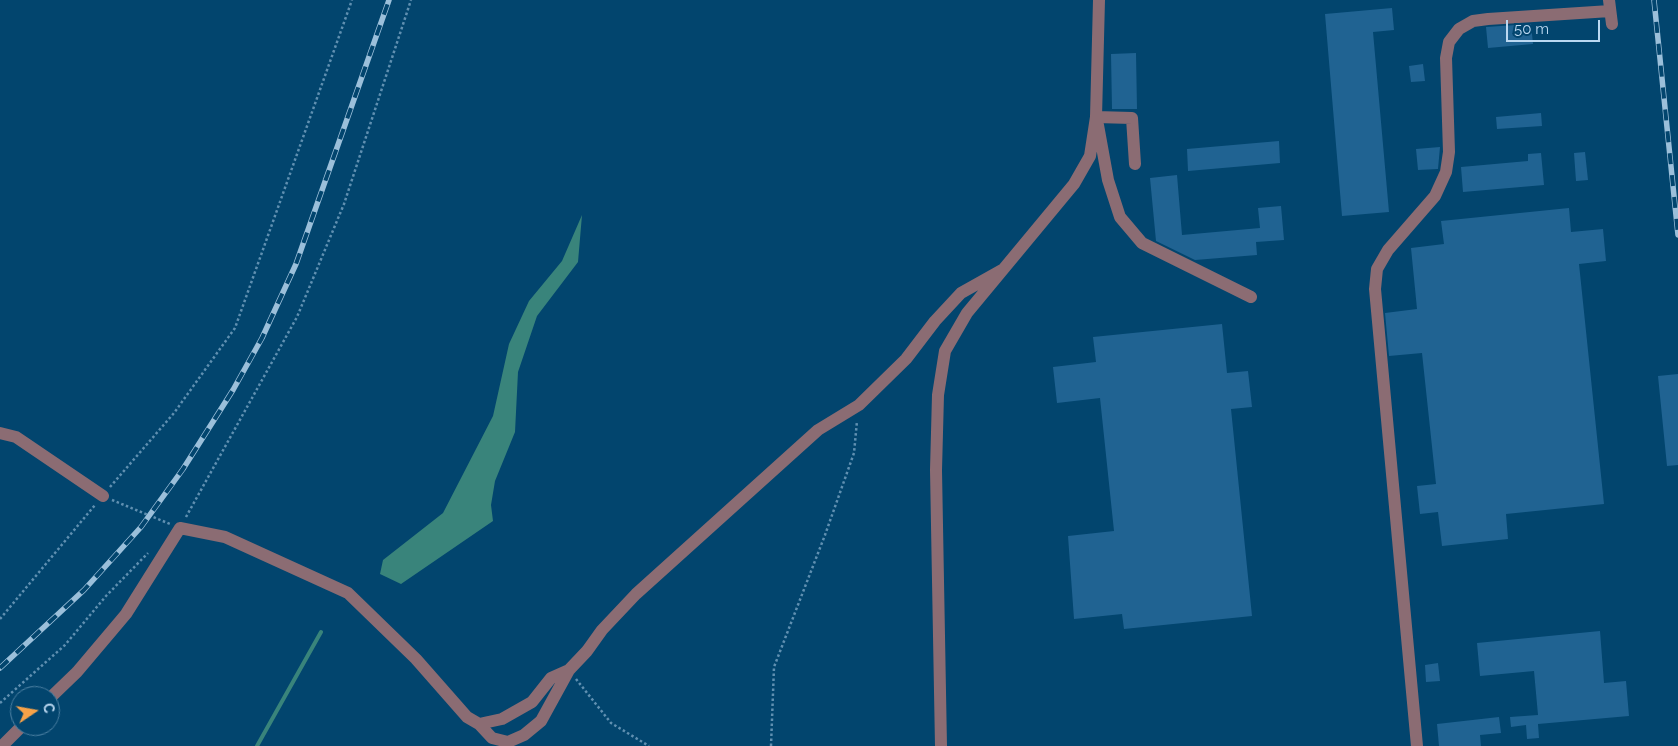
<!DOCTYPE html>
<meta charset="utf-8">
<style>
body{margin:0}
#map{position:relative;width:1678px;height:746px;overflow:hidden;background:#02456e;font-family:Raleway,sans-serif}
canvas{display:block}
.north{position:absolute;left:10px;top:686px;width:50px;height:50px;box-sizing:border-box;background:#02456e;border:1px solid #4c80a2;border-radius:50%;rotate:78deg;font-size:14px;font-weight:700;line-height:20px;text-align:center;color:#bbd8f1}
.north::after{content:'';display:block;margin:auto;width:18px;height:22px;background:#f6a248;clip-path:polygon(50% 0,100% 100%,50% 72%,0 100%)}
.scale{position:absolute;left:1506px;top:20px;width:94px;height:22px;box-sizing:border-box;border:2px solid #bbd8f1;border-top:0;padding-left:6px;font-size:15px;line-height:18px;white-space:nowrap;color:#bbd8f1;-webkit-text-stroke:4px #02456e;paint-order:stroke}
</style>
<div id="map">
<canvas width="1678" height="746"></canvas>
<div class="north">С</div>
<div class="scale">50 m</div>
</div>
<script>
const ctx = document.querySelector('canvas').getContext('2d');
ctx.lineJoin = 'round';
function fill(path, color) { ctx.fillStyle = color; ctx.fill(path, 'evenodd'); }
const shape = rows => new Path2D(rows.map(r => 'M' + r).join(''));
function stroke(path, color, width, dash) { ctx.strokeStyle = color; ctx.lineWidth = width; ctx.lineCap = dash ? 'butt' : 'round'; ctx.setLineDash(dash || []); ctx.stroke(path); }
fill(shape([
 [582,215,578,262,537,316,518,372,515,432,495,481,491,505,493,521,401,584,380,574,383,560,443,513,493,416,509,344,529,301,562,261]
]), '#39847b');
stroke(shape([
 [257,746,321,632]
]), '#39847b', 4);
fill(shape([
 [1392,8,1394,30,1373,32,1389,212,1342,216,1325,14],
 [1531,24,1533,44,1488,48,1486,27],
 [1136,53,1137,109,1112,109,1111,54],
 [1423,64,1425,81,1411,82,1409,66],
 [1541,113,1542,126,1497,129,1496,117],
 [1279,141,1280,163,1188,171,1187,149],
 [1440,147,1438,169,1418,170,1416,149],
 [1585,152,1588,180,1576,181,1574,153],
 [1541,153,1544,185,1463,192,1461,167,1528,161,1528,154],
 [1177,175,1182,235,1260,228,1258,208,1281,206,1284,240,1256,242,1257,255,1195,260,1156,241,1150,178],
 [1569,208,1571,232,1603,229,1606,261,1579,264,1604,504,1506,514,1508,539,1442,546,1438,512,1420,514,1417,486,1436,484,1422,353,1389,356,1385,313,1417,309,1411,248,1444,244,1441,221],
 [1222,324,1227,373,1248,371,1252,407,1231,409,1252,616,1124,629,1122,614,1074,619,1068,536,1114,531,1100,398,1057,403,1053,367,1096,362,1093,337],
 [1678,374,1678,465,1667,466,1658,376],
 [1600,631,1604,683,1626,681,1629,716,1538,724,1539,738,1527,739,1526,725,1511,727,1510,717,1538,715,1534,671,1480,676,1477,643],
 [1438,663,1440,681,1426,682,1425,665],
 [1499,717,1501,733,1480,735,1481,746,1439,746,1437,724]
]), '#206392');
stroke(shape([
 [110,487,174,413,235,328,352,0],
 [112,500,170,524],
 [186,517,297,317,344,204,411,0],
 [0,619,95,505],
 [576,679,611,723,649,746],
 [0,703,65,645,106,596,148,553],
 [771,746,774,667,825,535,854,453,857,421]
]), '#6090b1', 2.5, [2.5, 2.5]);
stroke(shape([
 [1609,0,1612,24],
 [1096,117,1132,118,1135,164],
 [1098,125,1108,180,1120,217,1142,243,1251,297],
 [0,433,16,437,103,496],
 [50,698,77,672,126,614,180,528,225,537,348,593,416,659,467,717,479,724,502,719,532,702,551,678,569,670,587,651,602,630,636,594,818,430,859,405,906,359,935,321,961,293,1002,270],
 [479,724,492,738,508,742,524,735,541,721,569,670],
 [2,746,22,726],
 [941,746,936,470,938,395,945,351,967,313,1074,184,1090,156,1096,117,1099,0],
 [1417,746,1375,289,1377,269,1388,250,1435,196,1446,172,1449,152,1446,58,1449,42,1459,29,1473,21,1488,19,1610,11]
]), '#8b6c73', 12);
const rail = shape([
 [1654,0,1678,235],
 [0,668,84,590,141,527,183,469,233,390,262,338,296,264,389,0]
]);
stroke(rail, '#9bbfda', 5.5);
stroke(rail, '#02456e', 4, [11]);
</script>
